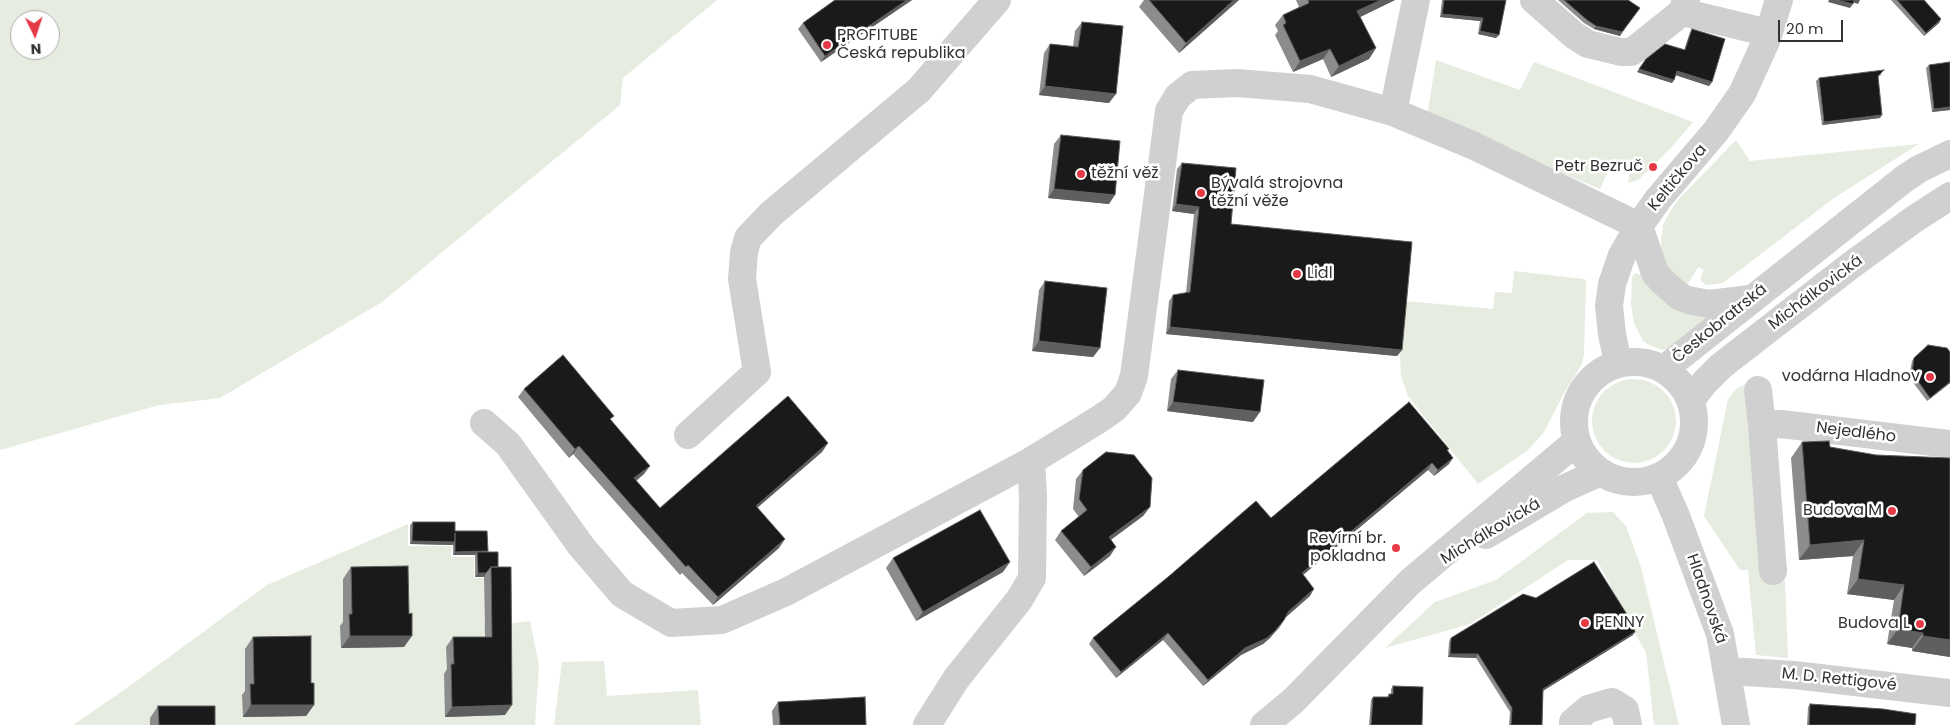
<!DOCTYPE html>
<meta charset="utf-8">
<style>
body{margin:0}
#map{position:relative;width:1950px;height:725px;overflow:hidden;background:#fff;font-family:Poppins,sans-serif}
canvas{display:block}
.north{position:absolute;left:10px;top:10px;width:50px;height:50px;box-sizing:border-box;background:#fff;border:1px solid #adadad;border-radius:50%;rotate:176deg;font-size:14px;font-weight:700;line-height:20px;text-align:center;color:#333}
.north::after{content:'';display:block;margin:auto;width:18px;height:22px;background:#e63946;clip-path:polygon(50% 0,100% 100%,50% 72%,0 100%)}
.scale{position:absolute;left:1778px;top:20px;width:65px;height:22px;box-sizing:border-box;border:2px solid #333;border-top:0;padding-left:6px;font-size:15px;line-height:18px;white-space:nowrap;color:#333;-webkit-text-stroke:4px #fff;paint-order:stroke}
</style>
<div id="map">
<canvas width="1950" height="725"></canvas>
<div class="north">N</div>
<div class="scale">20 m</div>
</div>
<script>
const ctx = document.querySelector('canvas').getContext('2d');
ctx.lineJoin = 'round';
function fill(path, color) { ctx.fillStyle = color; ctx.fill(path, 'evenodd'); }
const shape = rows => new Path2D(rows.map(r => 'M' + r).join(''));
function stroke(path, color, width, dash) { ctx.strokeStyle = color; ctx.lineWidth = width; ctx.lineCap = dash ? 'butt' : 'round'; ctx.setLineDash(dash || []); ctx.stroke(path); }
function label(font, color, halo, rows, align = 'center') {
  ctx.font = font + ' Poppins,sans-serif'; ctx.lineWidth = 5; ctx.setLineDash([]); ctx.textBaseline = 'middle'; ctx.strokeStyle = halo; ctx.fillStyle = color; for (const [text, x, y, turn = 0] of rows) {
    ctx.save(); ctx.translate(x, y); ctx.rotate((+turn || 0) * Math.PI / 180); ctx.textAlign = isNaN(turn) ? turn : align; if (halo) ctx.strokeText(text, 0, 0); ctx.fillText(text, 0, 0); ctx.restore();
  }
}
fill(shape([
 [0,0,717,0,623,78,620,105,382,302,220,398,159,405,0,450],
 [20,20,50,20,50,50,20,50],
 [1436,60,1520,90,1534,62,1693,122,1669,150,1638,180,1628,183,1631,162,1614,159,1600,189,1427,117],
 [1736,140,1750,161,1919,144,1834,198,1723,283,1706,285,1701,281,1701,276,1704,270,1698,267,1686,287,1667,268,1662,257,1661,241,1663,225,1670,211,1679,199],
 [1514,271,1584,279,1586,280,1584,354,1582,364,1563,395,1544,432,1527,451,1478,484,1408,396,1401,376,1400,354,1405,301,1493,309,1495,292,1512,293],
 [1635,273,1641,275,1648,286,1712,318,1670,349,1662,350,1649,345,1643,341,1634,323,1631,304,1632,277],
 '1592 421a42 42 0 1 1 84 0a42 42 0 1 1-84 0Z',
 [1748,383,1768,582,1785,581,1788,658,1756,655,1748,570,1740,570,1704,516,1728,399,1736,389],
 [1613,512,1626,526,1641,567,1679,725,1654,725,1646,652,1634,632,1597,560,1568,560,1470,624,1385,648,1435,602,1496,580,1587,513],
 [408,524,408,546,452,546,451,557,474,557,474,578,484,578,484,624,504,624,530,621,539,666,535,725,73,725,127,688,267,585],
 [604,661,607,696,698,690,701,725,554,725,562,662]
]), '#e6ecdf');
stroke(shape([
 [1534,0,1575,36,1588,44,1621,52,1631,52,1637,48,1682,12,1686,0],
 [1682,12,1769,33],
 [1393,112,1416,0],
 '1574 422a60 60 0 1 1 120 0a60 60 0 1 1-120 0Z',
 [1618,363,1612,334,1609,306,1612,284,1622,255,1639,226,1659,198,1716,131,1742,94,1767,39,1779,0],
 [1664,369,1904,179,1919,169,1950,154],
 [1758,390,1762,425],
 [1691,400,1704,383,1721,366,1850,266,1913,220,1950,196],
 [484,423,508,444,581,546,622,594,671,623,722,620,786,592,1031,461],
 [688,435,757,372,742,279,744,252,748,238,771,214,919,90,997,0],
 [1659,477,1676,516,1720,634,1736,725],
 [1486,535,1565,488,1601,472],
 [1773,571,1762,425,1781,424,1950,444],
 [1728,671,1794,675,1950,693],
 [927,725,956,679,1019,600,1032,578,1033,496,1031,461,1098,420,1114,409,1128,393,1134,376,1169,111,1178,96,1192,85,1237,83,1310,89,1393,112,1472,145,1639,226,1655,273,1662,281,1679,296,1688,300,1709,304,1750,299],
 [1264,725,1293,701,1410,582,1577,441],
 [1573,725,1573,722,1588,709,1612,702,1625,710,1628,725]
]), '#d0d0d0', 28);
fill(shape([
 [835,0,912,0,821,62,798,29,803,23],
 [1144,0,1239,0,1179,53,1139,7],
 [1296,0,1395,0,1360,17,1376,48,1369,59,1331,77,1323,59,1293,72,1275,35,1278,31,1275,25,1283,15,1299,7],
 [1442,0,1506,0,1496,38,1478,34,1480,21,1440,17],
 [1558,0,1628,0,1640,8,1620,36,1594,29,1584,23],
 [1891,0,1924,0,1941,19,1939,23,1924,36],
 [1082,22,1109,103,1039,95,1044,53,1050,44,1073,47,1075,31],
 [1692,29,1712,82,1709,86,1676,75,1674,80,1672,83,1637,72,1684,50,1690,32],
 [1950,62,1950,110,1932,112,1926,68,1929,65],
 [1882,74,1878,77,1880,118,1822,125,1816,81,1819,78],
 [1061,135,1109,204,1048,198,1054,144],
 [1182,163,1231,224,1402,350,1397,356,1166,334,1169,301,1173,295,1186,293,1194,214,1172,211,1177,169],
 [1045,281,1100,348,1093,357,1032,351,1039,290],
 [1914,358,1950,383,1927,401,1909,377,1912,361],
 [1178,370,1253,422,1167,411,1171,379],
 [524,389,611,420,644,474,636,481,660,508,828,443,822,452,757,508,779,548,713,605,682,573,680,575,573,454,569,458,518,397],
 [1802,442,1830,447,1950,657,1912,651,1912,648,1887,644,1894,600,1847,594,1853,556,1799,560,1791,458],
 [1448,451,1449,464,1434,476,1428,470,1303,575,1310,596,1286,616,1280,627,1270,638,1263,644,1241,655,1203,686,1163,640,1116,678,1089,644,1093,638,1271,518],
 [1083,470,1150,507,1143,516,1111,540,1110,556,1084,576,1055,540,1061,531,1079,517,1073,509,1076,479],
 [413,522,455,531,488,551,498,567,505,715,445,717,444,674,447,669,446,647,453,637,485,637,484,577,475,577,475,555,453,555,453,545,410,544,410,525],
 [893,558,1003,572,916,621,886,568],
 [351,567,404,647,341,648,340,626,343,622,343,579],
 [1633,635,1543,691,1542,725,1509,725,1510,712,1476,658,1448,657,1449,642,1451,638],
 [253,637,311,683,314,705,306,716,243,717,242,695,245,691,245,649],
 [1393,686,1422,725,1369,725,1371,700,1373,697,1387,697,1389,694,1391,694,1391,689],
 [778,702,866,725,773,725,772,711],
 [1810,704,1915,725,1807,725,1808,707],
 [158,706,215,725,150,725,150,718]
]), '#8c8c8c');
fill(shape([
 [907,0,912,0,821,62,825,56],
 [1234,0,1239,0,1179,53,1186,43],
 [1381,0,1395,0,1350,22,1357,11],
 [1829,0,1836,0,1853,4,1850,8,1828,2],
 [1853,0,1860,0,1858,4,1852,2],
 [1442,14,1483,18,1480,21,1440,17],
 [1941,19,1939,23,1924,36,1926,33],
 [1596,26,1622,32,1620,36,1594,29],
 [1480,31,1499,35,1496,38,1478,34],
 [1376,48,1369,59,1331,77,1339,66],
 [1330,49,1323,59,1293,72,1300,61],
 [1639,69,1674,80,1672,83,1637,72],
 [1677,71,1712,82,1709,86,1675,75],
 [1045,86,1116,94,1109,103,1039,95],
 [1950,107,1950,110,1932,112,1934,109],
 [1882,115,1880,118,1822,125,1824,122],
 [1054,189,1115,195,1109,204,1048,198],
 [1176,204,1199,207,1194,214,1172,211],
 [1170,327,1402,350,1397,356,1166,334],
 [1039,341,1100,348,1093,357,1032,351],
 [1950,382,1950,383,1927,401,1930,398],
 [1173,402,1260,412,1253,422,1167,411],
 [828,443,822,452,750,514,756,506],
 [579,446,573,454,569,458,575,449],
 [1453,458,1449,464,1434,476,1438,470],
 [1432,463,1428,470,1297,580,1302,573],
 [650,466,644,474,628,487,634,478],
 [1150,507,1143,516,1102,546,1109,537],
 [785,539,779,548,713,605,718,597],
 [1864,540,1853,556,1799,560,1810,545],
 [412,541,455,542,453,545,410,544],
 [1116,547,1110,556,1084,576,1091,567],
 [488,551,477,552,475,555,453,555,455,552],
 [1010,562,1003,572,916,621,923,612],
 [478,573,486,573,484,577,475,577],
 [1858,579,1904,585,1894,600,1847,594],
 [1314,589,1310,596,1284,619,1288,612],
 [1284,620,1270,638,1263,644,1241,655,1203,686,1208,680,1245,648],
 [1898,629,1923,633,1912,648,1887,644],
 [1635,632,1633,635,1541,692,1543,689],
 [1168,633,1163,640,1116,678,1121,672],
 [350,636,412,636,404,647,341,648],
 [1923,636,1950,640,1950,657,1912,651],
 [1450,654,1478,654,1476,658,1448,657],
 [251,705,314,705,306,716,243,717],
 [512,705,505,715,445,717,452,707]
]), '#5f5f5f');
const building = shape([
 [835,0,907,0,825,56,803,23,835,0],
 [1149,0,1234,0,1186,43,1149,0],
 [1308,0,1381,0,1357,11,1376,48,1339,66,1330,49,1300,61,1283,25,1286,23,1283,15,1309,3,1308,0],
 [1444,0,1506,0,1499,35,1480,31,1483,18,1442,14,1444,0],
 [1564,0,1628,0,1640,8,1622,32,1596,26,1587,20,1564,0],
 [1836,0,1854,0,1853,4,1836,0],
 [1897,0,1924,0,1941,19,1926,33,1897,0],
 [1082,22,1123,26,1116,94,1045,86,1050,44,1078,47,1082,22],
 [1692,29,1725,39,1712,82,1677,71,1674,80,1639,69,1646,59,1665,44,1685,50,1692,29],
 [1950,62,1950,107,1934,109,1929,65,1950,62],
 [1884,70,1878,76,1882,115,1824,122,1819,78,1884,70],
 [1061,135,1120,141,1115,195,1054,189,1061,135],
 [1182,163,1236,168,1231,224,1412,242,1402,350,1170,327,1173,295,1190,292,1199,207,1176,204,1182,163],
 [1045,281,1107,288,1100,348,1039,341,1045,281],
 [1928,345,1947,348,1950,352,1950,382,1930,398,1912,373,1914,358,1928,345],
 [563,355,614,416,610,419,650,466,634,478,660,508,788,396,828,443,756,506,785,539,718,597,688,565,686,567,579,446,575,449,524,389,563,355],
 [1178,370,1264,380,1260,412,1173,402,1178,370],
 [1409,402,1449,449,1447,450,1453,458,1438,470,1432,463,1302,573,1314,589,1288,612,1284,620,1275,631,1267,638,1245,648,1208,680,1168,633,1121,672,1093,638,1168,577,1256,501,1271,518,1409,402],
 [1829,441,1830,447,1876,455,1950,458,1950,640,1923,636,1923,633,1898,629,1904,585,1858,579,1864,540,1810,545,1802,442,1829,441],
 [1106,452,1134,455,1152,478,1150,507,1109,537,1116,547,1091,567,1061,531,1087,510,1079,499,1083,470,1106,452],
 [980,510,1010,562,923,612,893,558,980,510],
 [413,522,455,522,455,531,487,531,488,551,455,552,455,533,455,542,412,541,413,522],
 [477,552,498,552,498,567,491,567,486,573,478,573,477,552],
 [1594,562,1633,624,1635,632,1543,689,1542,725,1511,725,1512,708,1478,654,1450,654,1451,638,1523,594,1536,598,1594,562],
 [408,566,409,614,412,613,412,636,350,636,349,614,352,614,351,567,408,566],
 [491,567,511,567,512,705,452,707,451,664,454,664,453,637,492,637,491,567],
 [311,636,311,683,314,683,314,705,251,705,250,684,254,684,253,637,311,636],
 [1393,686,1423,687,1422,725,1371,725,1373,697,1389,697,1389,694,1393,694,1393,686],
 [865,697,866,725,780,725,778,702,865,697],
 [1810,704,1883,709,1916,714,1915,725,1809,725,1810,704],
 [158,706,215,706,215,725,159,725,158,706]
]);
fill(building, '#1a1a1a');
stroke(building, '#5f5f5f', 1);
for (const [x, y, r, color] of [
 [827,45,5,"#e63946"],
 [1653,167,5,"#e63946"],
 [1081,174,5,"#e63946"],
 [1201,193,5,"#e63946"],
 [1297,274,5,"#e63946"],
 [1930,377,5,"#e63946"],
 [1892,511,5,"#e63946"],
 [1396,548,5,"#e63946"],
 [1585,623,5,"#e63946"],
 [1920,624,5,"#e63946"]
]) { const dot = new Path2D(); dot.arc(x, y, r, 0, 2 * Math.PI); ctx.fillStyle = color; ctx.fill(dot); stroke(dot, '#fff', 2); }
label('16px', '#333', '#fff', [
 ["PROFITUBE",837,36],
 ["Česká republika",837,54],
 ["Petr Bezruč",1643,167,"right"],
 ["těžní věž",1091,174],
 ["Bývalá strojovna",1211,184],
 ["těžní věže",1211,202],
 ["Lidl",1307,274],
 ["vodárna Hladnov",1920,377,"right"],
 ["Budova M",1882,511,"right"],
 ["Revírní br.",1386,539,"right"],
 ["pokladna",1386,557,"right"],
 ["PENNY",1595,623],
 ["Budova L",1910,624,"right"]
], 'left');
label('16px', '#333', '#fff', [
 ["Keltičkova",1678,178,-50],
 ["Michálkovická",1816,293,-37],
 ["Českobratrská",1720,324,-39],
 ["Nejedlého",1856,433,7],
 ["Michálkovická",1491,532,-31],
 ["Hladnovská",1706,599,71],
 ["M. D. Rettigové",1839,680,6]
]);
</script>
